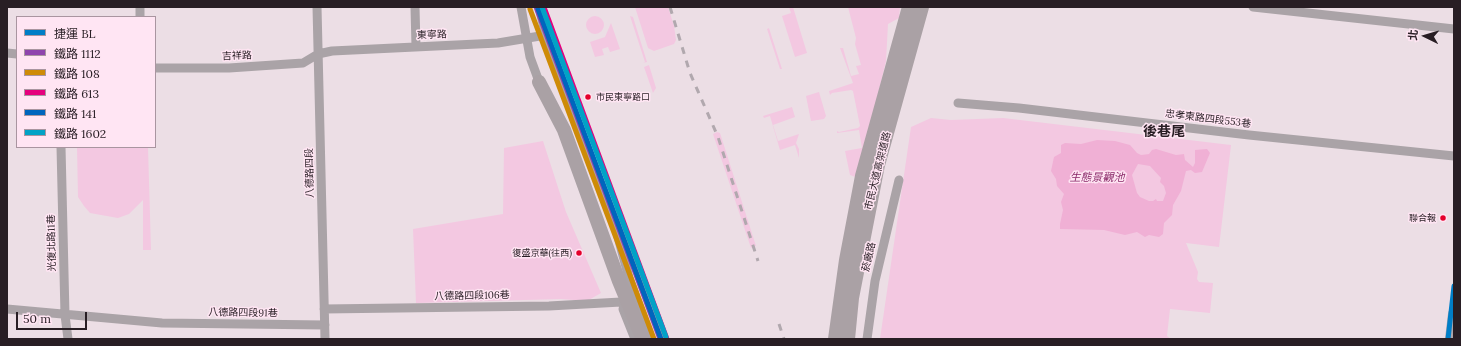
<!DOCTYPE html>
<meta charset="utf-8">
<style>
body{margin:0}
#map{position:relative;width:1461px;height:346px;overflow:hidden;background:#ecdee5;font-family:Lora,"Noto Sans TC",serif}
canvas{display:block}
.frame{position:absolute;inset:0;border:8px solid #281e24;pointer-events:none}
.legend{position:absolute;left:16px;top:16px;width:140px;height:132px;box-sizing:border-box;background:#ffe5f3;border:1px solid #a995a0;margin:0;padding:5px 7px;list-style:none;font-size:12px;color:#281e24}
.legend li{display:flex;align-items:center;gap:8px;height:20px}
.legend b{width:20px;border:1px solid #a995a0}
.north{position:absolute;left:1405px;top:16px;width:40px;height:40px;-webkit-text-stroke:3px #ffe5f3;paint-order:stroke;rotate:275deg;font-size:11px;font-weight:700;line-height:16px;text-align:center;color:#281e24}
.north::after{content:'';display:block;margin:auto;width:14px;height:18px;background:#281e24;clip-path:polygon(50% 0,100% 100%,50% 72%,0 100%)}
.scale{position:absolute;left:16px;top:312px;width:71px;height:18px;box-sizing:border-box;border:2px solid #281e24;border-top:0;padding-left:5px;font-size:12px;line-height:14px;white-space:nowrap;color:#281e24;-webkit-text-stroke:3px #ffe5f3;paint-order:stroke}
</style>
<div id="map">
<canvas width="1461" height="346"></canvas>
<div class="frame"></div>
<ul class="legend">
<li><b style="height:5px;background:#007ec7"></b>捷運 BL</li>
<li><b style="height:5px;background:#8e44ad"></b>鐵路 1112</li>
<li><b style="height:5px;background:#ce8b07"></b>鐵路 108</li>
<li><b style="height:5px;background:#e5007d"></b>鐵路 613</li>
<li><b style="height:5px;background:#0065bd"></b>鐵路 141</li>
<li><b style="height:5px;background:#02a2c6"></b>鐵路 1602</li>
</ul>
<div class="north">北</div>
<div class="scale">50 m</div>
</div>
<script>
const ctx = document.querySelector('canvas').getContext('2d');
ctx.lineJoin = 'round';
function fill(path, color) { ctx.fillStyle = color; ctx.fill(path, 'evenodd'); }
const shape = rows => new Path2D(rows.map(r => 'M' + r).join(''));
function stroke(path, color, width, dash) { ctx.strokeStyle = color; ctx.lineWidth = width; ctx.lineCap = dash ? 'butt' : 'round'; ctx.setLineDash(dash || []); ctx.stroke(path); }
function label(font, color, halo, rows, align = 'center') {
  ctx.font = font + ' Lora,"Noto Sans TC",serif'; ctx.lineWidth = 3; ctx.setLineDash([]); ctx.textBaseline = 'middle'; ctx.strokeStyle = halo; ctx.fillStyle = color; for (const [text, x, y, turn = 0] of rows) {
    ctx.save(); ctx.translate(x, y); ctx.rotate((+turn || 0) * Math.PI / 180); ctx.textAlign = isNaN(turn) ? turn : align; if (halo) ctx.strokeText(text, 0, 0); ctx.fillText(text, 0, 0); ctx.restore();
  }
}
fill(shape([
 [635,7,668,7,674,26,676,40,674,44,654,51,648,48],
 [789,7,793,7,807,53,795,57,782,16,791,13],
 [848,7,900,7,899,18,888,24,886,61,858,178,850,175,845,151,862,148,859,130,837,133,837,131,839,132,858,128,860,126,853,91,851,90,832,93,830,95,829,91,853,83,840,48,843,48,851,76,859,74,856,66,861,65,855,44,856,38],
 '586 25a9 9 0 1 1 18 0a9 9 0 1 1-18 0Z',
 [630,16,633,17,647,62,643,63,645,62],
 [611,23,620,49,610,52,608,47,602,49,604,55,595,57,590,42,605,37],
 [769,28,782,69,780,69,767,29],
 [649,65,656,88,653,93,644,67],
 [819,92,826,116,824,119,811,121,806,96],
 [792,107,795,117,773,125,778,141,799,134,796,143,799,149,799,158,795,145,780,150,770,116,764,118,763,116],
 [931,118,951,120,1003,118,1231,145,1219,247,1186,243,1198,272,1197,279,1199,282,1213,283,1210,313,1170,309,1167,336,1171,339,880,339,911,127],
 [717,132,720,133,756,246,751,248,713,134],
 [543,141,566,212,601,293,587,301,561,299,416,303,413,229,503,214,504,148],
 [77,147,148,147,151,250,143,250,143,200,129,214,118,218,90,213,84,206,78,197]
]), '#f3c8e1');
fill(shape([
 [1097,140,1115,141,1130,145,1137,153,1141,155,1149,154,1152,150,1156,149,1176,155,1184,154,1185,160,1193,167,1195,163,1195,150,1207,149,1210,153,1202,172,1195,173,1191,170,1186,171,1181,191,1173,205,1172,215,1164,223,1163,234,1159,237,1149,235,1145,237,1137,232,1125,235,1104,230,1060,229,1060,224,1063,210,1061,202,1064,194,1057,186,1056,179,1051,171,1054,157,1061,153,1061,145,1065,143,1081,144],
 [1138,164,1150,166,1161,178,1160,182,1164,186,1166,193,1163,201,1157,201,1156,199,1153,201,1149,201,1140,197,1137,193,1132,175]
]), '#f0b0d5');
stroke(shape([
 [140,7,140,17],
 [317,7,325,339],
 [415,7,416,47],
 [521,7,530,57,541,87],
 [539,7,550,53,609,205,631,254,664,339],
 [1253,7,1454,29],
 [7,53,17,54],
 [155,68,229,68,303,63,318,54,332,51,498,43,546,35],
 [958,103,1019,108,1249,135,1454,156],
 [61,147,65,315,68,339],
 [617,233,629,278,651,339],
 [7,309,162,323,325,325],
 [324,309,549,306,621,302],
 [623,309,635,339],
 [867,339,875,281,899,180]
]), '#aaa3a7', 9);
stroke(shape([
 [1451,339,1454,314]
]), '#afa6aa', 12);
stroke(shape([
 [539,82,564,130,619,281,643,339],
 [835,339,846,260,862,176,909,7],
 [848,339,852,298,878,165,922,7]
]), '#aaa1a5', 14);
stroke(shape([
 [670,7,690,73,718,137,758,261],
 [779,324,784,339]
]), '#b1a8ae', 3, [7, 7]);
stroke(shape([
 [536,7,660,339]
]), '#8e44ad', 5);
stroke(shape([
 [530,9,654,339]
]), '#ce8b07', 5);
stroke(shape([
 [544,7,667,339]
]), '#e5007d', 5);
stroke(shape([
 [538,9,661,339]
]), '#0065bd', 5);
stroke(shape([
 [542,7,666,337]
]), '#02a2c6', 5);
stroke(shape([
 [1448,339,1454,286]
]), '#007ec7', 5);
for (const [x, y, r, color] of [
 [588,97,3.5,"#e4002b"],
 [1443,218,3.5,"#e4002b"],
 [579,253,3.5,"#e4002b"]
]) { const dot = new Path2D(); dot.arc(x, y, r, 0, 2 * Math.PI); ctx.fillStyle = color; ctx.fill(dot); stroke(dot, '#ffe5f3', 1.5); }
label('9px', '#281e24', '#ffe5f3', [
 ["市民東寧路口",596,97,"left"],
 ["聯合報",1436,218],
 ["復盛京華(往西)",572,253]
], 'right');
label('10px', '#281e24', '#ffe5f3', [
 ["東寧路",432,35,-2],
 ["吉祥路",237,56,-2],
 ["忠孝東路四段553巷",1208,119,7],
 ["市民大道高架道路",878,171,-76],
 ["八德路四段",310,173,-91],
 ["光復北路11巷",52,243,-91],
 ["菸廠路",869,257,-77],
 ["八德路四段106巷",472,296,-1],
 ["八德路四段91巷",243,313,1]
]);
label('italic 11px', '#8b2a6a', '#ffe5f3', [
 ["生態景觀池",1097,178]
]);
label('bold 14px', '#281e24', '#ffe5f3', [
 ["後巷尾",1164,132]
]);
</script>
